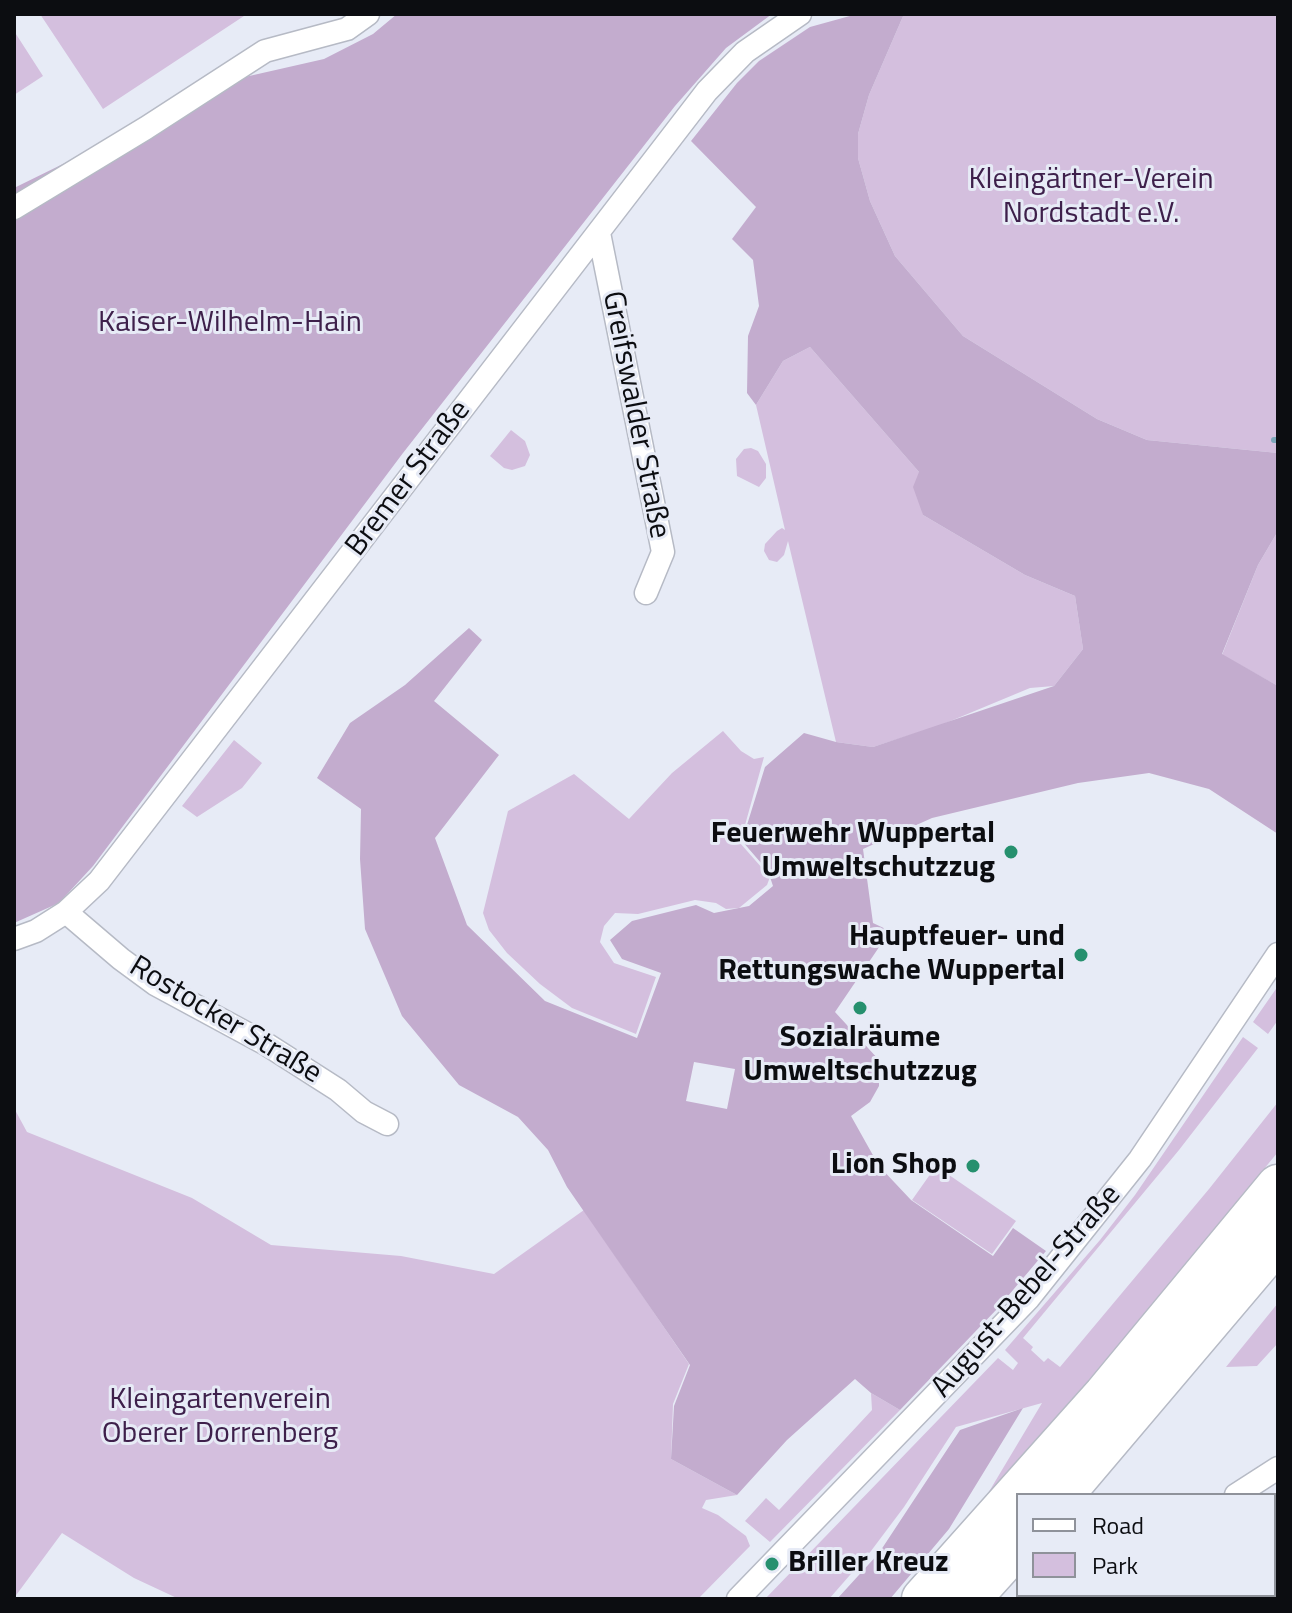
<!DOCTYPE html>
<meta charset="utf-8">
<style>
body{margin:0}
#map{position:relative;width:1292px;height:1613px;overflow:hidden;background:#e7ebf6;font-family:"Titillium Web",sans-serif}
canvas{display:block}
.frame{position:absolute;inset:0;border:16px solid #0c0d11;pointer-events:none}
.legend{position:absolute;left:1016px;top:1493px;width:260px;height:104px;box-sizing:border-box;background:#e7ebf6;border:2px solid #8f929a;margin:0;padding:10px 14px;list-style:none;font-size:24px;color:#0c0d11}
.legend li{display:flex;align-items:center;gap:16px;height:40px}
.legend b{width:40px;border:2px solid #8f929a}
</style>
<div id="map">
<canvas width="1292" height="1613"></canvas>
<div class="frame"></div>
<ul class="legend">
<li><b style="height:10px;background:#fff"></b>Road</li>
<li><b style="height:22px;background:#d4bfde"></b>Park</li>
</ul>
</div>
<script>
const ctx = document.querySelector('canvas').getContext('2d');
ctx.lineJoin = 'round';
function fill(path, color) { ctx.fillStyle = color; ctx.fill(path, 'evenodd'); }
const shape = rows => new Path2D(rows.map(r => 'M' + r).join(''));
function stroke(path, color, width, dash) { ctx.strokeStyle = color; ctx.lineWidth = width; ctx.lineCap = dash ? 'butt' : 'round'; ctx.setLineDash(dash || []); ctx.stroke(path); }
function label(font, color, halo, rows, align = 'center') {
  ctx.font = font + ' "Titillium Web",sans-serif'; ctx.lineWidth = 6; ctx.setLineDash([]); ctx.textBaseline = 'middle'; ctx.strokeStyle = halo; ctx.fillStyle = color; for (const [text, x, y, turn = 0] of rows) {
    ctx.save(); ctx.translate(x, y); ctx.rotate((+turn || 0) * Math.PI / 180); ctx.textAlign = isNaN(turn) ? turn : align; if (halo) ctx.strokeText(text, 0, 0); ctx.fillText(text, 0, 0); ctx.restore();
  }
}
fill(shape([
 [40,14,247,14,103,109],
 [904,14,1278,14,1278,453,1147,440,1097,419,963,336,895,256,870,201,858,158,858,134,869,95],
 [14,31,43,76,14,95],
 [810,347,919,472,923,515,1025,575,1075,596,1083,649,1054,686,1030,688,941,725,873,747,836,742,788,541,784,555,777,562,769,560,764,551,765,544,777,531,782,528,785,530,756,405,783,361],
 [511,430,525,441,530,455,525,466,512,470,504,468,490,456],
 [751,448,758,451,766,464,766,478,759,487,737,476,736,459,744,449],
 [1278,531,1278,686,1222,655,1258,565],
 [723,731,741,751,754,759,764,757,740,843,770,877,767,885,739,908,726,909,716,903,695,900,638,914,615,913,604,926,600,942,614,963,656,977,636,1034,572,1008,540,984,507,953,489,930,483,913,508,811,574,774,629,819,672,773],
 [234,740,262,763,242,788,197,817,182,806],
 [1278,986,1278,1020,1268,1034,1253,1022],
 [1243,1037,1258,1048,1179,1150,1023,1338,1033,1347,1031,1350,1044,1362,1048,1358,1060,1367,1209,1189,1278,1102,1278,1152,1095,1373,987,1495,1042,1403,956,1427,904,1507,871,1551,829,1599,765,1599,998,1358,1013,1370,1018,1363,1005,1350,1100,1240,1135,1195],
 [14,1108,27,1132,192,1198,271,1245,401,1256,494,1274,584,1210,689,1364,673,1404,671,1459,737,1495,706,1500,702,1508,718,1515,746,1536,750,1546,698,1599,179,1599,134,1578,62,1533,14,1598],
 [936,1166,1016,1221,992,1254,912,1200],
 [1278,1303,1278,1343,1257,1366,1226,1367],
 [871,1393,900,1410,770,1542,745,1521,766,1498,779,1510,872,1410]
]), '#d4bfde');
fill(shape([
 [397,14,772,14,726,48,675,106,403,453,93,866,59,903,14,923,14,188,236,79,324,59,373,34],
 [857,14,904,14,869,95,858,134,858,158,870,201,895,256,963,336,1097,419,1147,440,1278,453,1278,531,1258,565,1222,654,1278,686,1278,834,1209,789,1149,773,1078,783,932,818,863,849,873,923,890,931,835,1012,879,1060,879,1086,870,1102,851,1116,879,1166,911,1200,993,1256,1013,1228,1046,1251,997,1309,900,1410,871,1393,855,1379,787,1440,737,1495,671,1459,674,1406,690,1365,567,1187,548,1150,518,1117,459,1085,402,1016,365,929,360,859,361,809,317,778,350,723,405,685,469,628,482,640,434,701,499,755,435,838,467,925,545,1001,637,1038,661,973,622,959,610,940,632,921,696,905,714,913,749,906,773,886,768,871,742,841,765,767,804,733,836,742,873,747,1054,686,1083,649,1075,596,1025,575,923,515,913,487,919,472,810,347,783,361,756,405,747,393,748,336,759,306,753,260,732,239,756,207,691,141,737,83,759,61,810,27],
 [694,1062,735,1069,727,1109,686,1101],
 [1023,1408,949,1529,890,1599,837,1599,879,1553,960,1430]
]), '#c3acce');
stroke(shape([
 [1274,440,1278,440]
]), '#7da6ba', 6);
const street = shape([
 [14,208,146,128,265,51,347,29,368,14],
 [599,233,663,552,646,593],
 [66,912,121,959,155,984,266,1044,338,1090,364,1112,387,1124],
 [14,939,36,931,66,912,99,881,707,91,745,52,800,14],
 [1236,1495,1278,1468],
 [1244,1595,1247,1599],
 [738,1599,1029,1298,1140,1159,1278,954]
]);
const highway = shape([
 [1062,1495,1278,1240],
 [923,1599,1105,1395,1278,1186],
 [969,1599,1018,1545]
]);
stroke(street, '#b6bac5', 25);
stroke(highway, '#b6bac5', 45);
stroke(street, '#fff', 22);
stroke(highway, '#fff', 42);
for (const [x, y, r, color] of [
 [1011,852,8,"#26906e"],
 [1081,955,8,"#26906e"],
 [860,1008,8,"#26906e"],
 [973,1166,8,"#26906e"],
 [772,1564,8,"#26906e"]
]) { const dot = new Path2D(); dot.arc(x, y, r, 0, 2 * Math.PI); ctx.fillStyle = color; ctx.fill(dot); stroke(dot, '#e7ebf6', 3); }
label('30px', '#3e204b', '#e7ebf6', [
 ["Kleingärtner-Verein",1091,181],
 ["Nordstadt e.V.",1091,215],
 ["Kaiser-Wilhelm-Hain",230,324],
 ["Kleingartenverein",220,1401],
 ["Oberer Dorrenberg",220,1435]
]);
label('30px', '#0c0d11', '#e7ebf6', [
 ["Greifswalder Straße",635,415,79],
 ["Bremer Straße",409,479,-53],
 ["Rostocker Straße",225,1021,31],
 ["August-Bebel-Straße",1027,1292,-49]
]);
label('bold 30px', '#0c0d11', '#e7ebf6', [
 ["Feuerwehr Wuppertal",995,835],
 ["Umweltschutzzug",995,869],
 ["Hauptfeuer- und",1065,938],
 ["Rettungswache Wuppertal",1065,972],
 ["Sozialräume",860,1039,"center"],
 ["Umweltschutzzug",860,1073,"center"],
 ["Lion Shop",957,1166],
 ["Briller Kreuz",788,1564,"left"]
], 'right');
</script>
